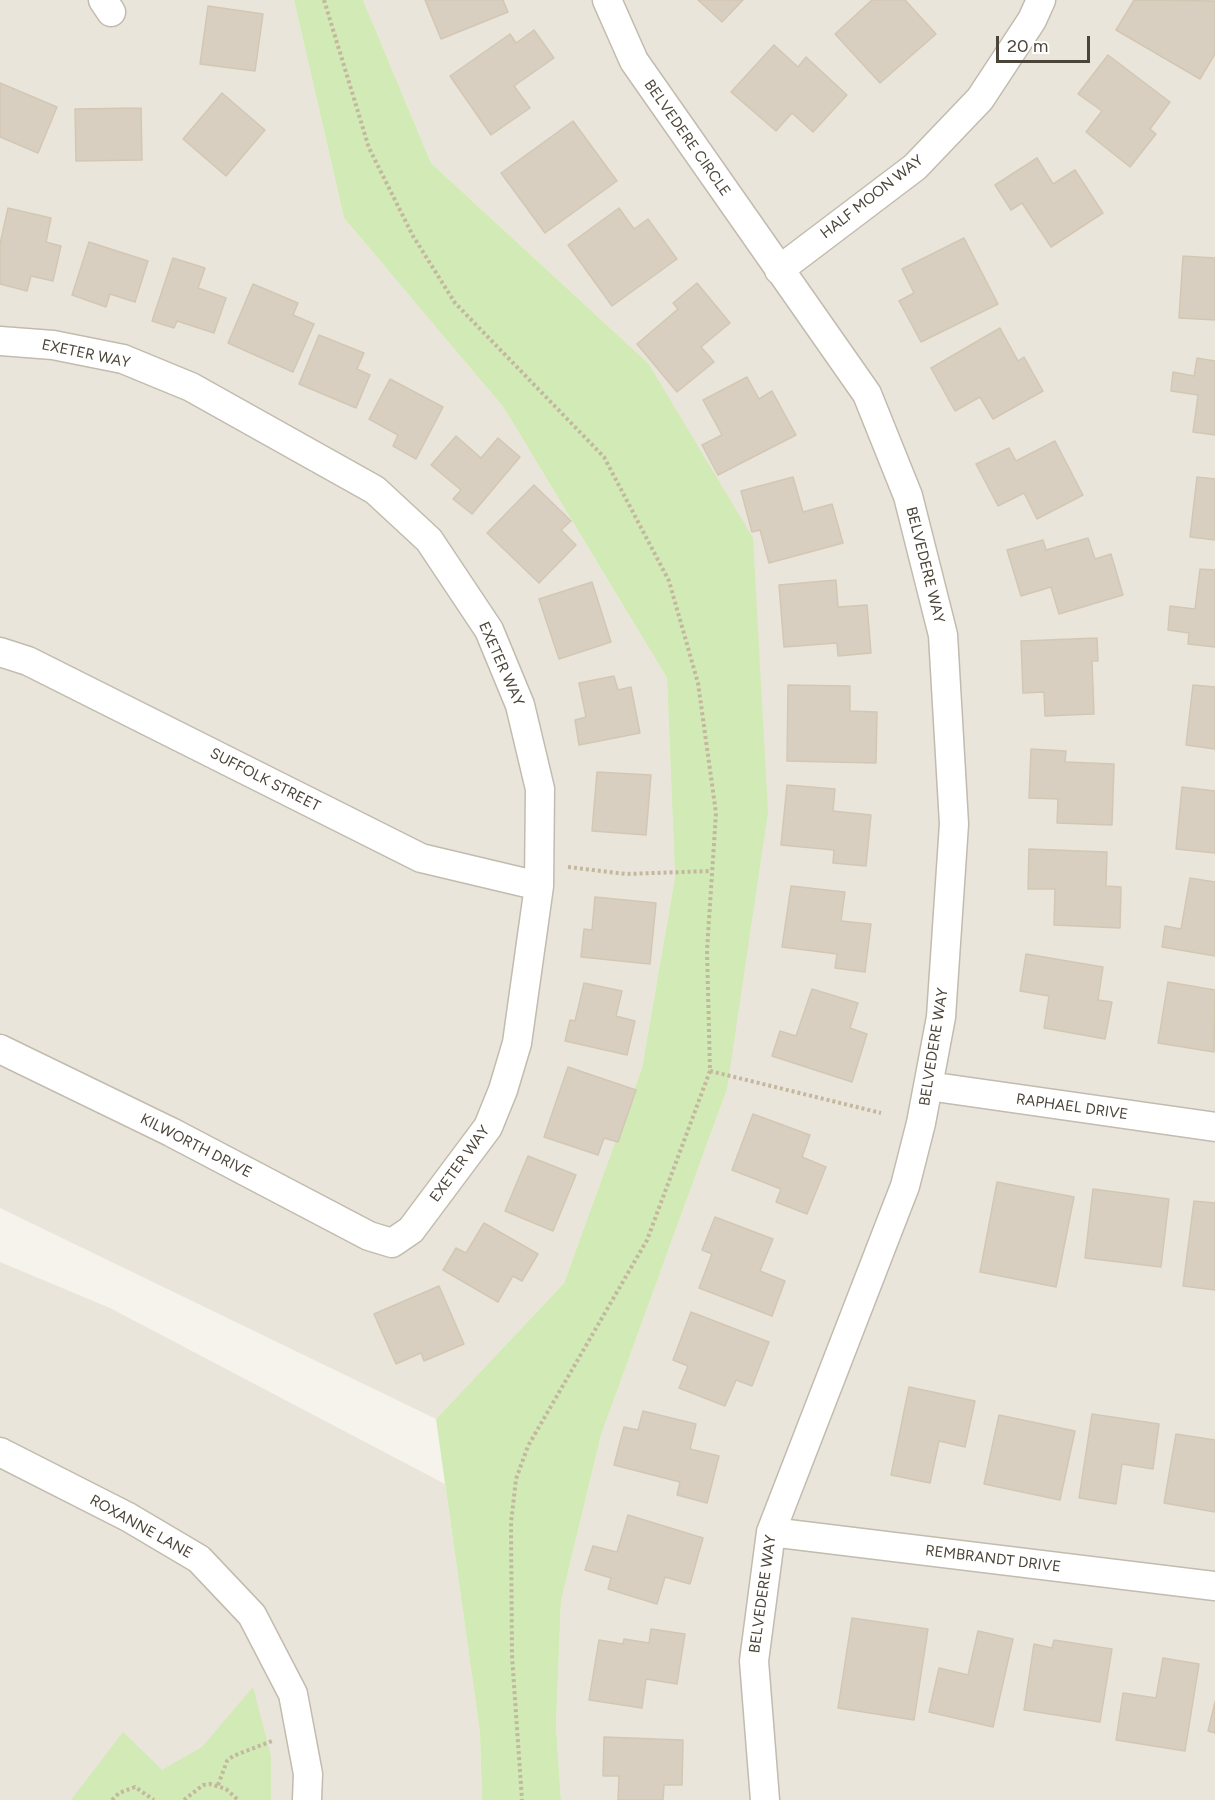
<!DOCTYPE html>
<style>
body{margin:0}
#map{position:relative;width:1215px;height:1800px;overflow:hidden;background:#f6f3ec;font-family:Figtree,sans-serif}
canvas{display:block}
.scale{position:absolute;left:996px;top:36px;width:94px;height:27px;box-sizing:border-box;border:3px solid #4b4439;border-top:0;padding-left:8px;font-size:18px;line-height:21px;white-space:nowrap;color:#4b4439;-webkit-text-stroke:4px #fff;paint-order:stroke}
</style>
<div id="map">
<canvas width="1215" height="1800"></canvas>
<div class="scale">20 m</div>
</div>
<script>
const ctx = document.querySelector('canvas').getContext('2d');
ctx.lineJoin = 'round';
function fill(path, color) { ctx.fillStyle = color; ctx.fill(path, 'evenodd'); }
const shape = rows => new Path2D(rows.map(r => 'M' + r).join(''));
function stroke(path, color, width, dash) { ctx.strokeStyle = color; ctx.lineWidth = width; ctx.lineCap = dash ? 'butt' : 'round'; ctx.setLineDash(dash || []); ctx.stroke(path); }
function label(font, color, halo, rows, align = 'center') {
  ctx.font = font + ' Figtree,sans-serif'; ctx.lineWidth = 4.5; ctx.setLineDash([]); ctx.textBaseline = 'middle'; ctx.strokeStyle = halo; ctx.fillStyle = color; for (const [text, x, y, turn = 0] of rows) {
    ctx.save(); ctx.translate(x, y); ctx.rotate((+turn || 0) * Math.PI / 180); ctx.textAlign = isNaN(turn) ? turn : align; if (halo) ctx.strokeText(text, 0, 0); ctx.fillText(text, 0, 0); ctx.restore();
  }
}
fill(shape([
 [0,0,294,0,344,218,504,408,667,678,675,877,642,1068,564,1283,436,1419,0,1208],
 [363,0,1215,0,1215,1800,561,1800,556,1725,561,1601,601,1435,727,1089,648,363,431,163],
 [0,1262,110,1308,445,1484,480,1733,482,1800,0,1800]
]), '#eae5da');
fill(shape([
 [294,0,363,0,431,163,648,363,753,538,768,812,727,1089,601,1435,561,1601,556,1725,561,1800,482,1800,480,1733,436,1419,564,1283,642,1068,675,877,667,678,504,408,344,218],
 [253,1687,271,1756,271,1800,71,1800,123,1732,162,1770,202,1747]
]), '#d2eab5');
const building = shape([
 [425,0,503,0,508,12,441,39,425,0],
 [698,0,743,0,722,22,698,0],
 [872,0,905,0,936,34,880,83,835,34,872,0],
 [1134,0,1215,1,1215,54,1200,79,1116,30,1134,0],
 [208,6,263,14,255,71,200,64,208,6],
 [534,30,554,58,514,86,530,108,491,135,450,76,510,34,516,43,534,30],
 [774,45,798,67,806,57,847,95,813,132,792,113,776,131,731,92,774,45],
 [1108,55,1170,102,1150,129,1156,134,1130,167,1086,132,1102,111,1078,94,1108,55],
 [0,83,57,107,38,153,0,137,0,83],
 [222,93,265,130,226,176,183,139,222,93],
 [141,108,142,160,76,161,75,109,141,108],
 [573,121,617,181,545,233,501,173,573,121],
 [1037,158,1053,184,1075,170,1103,213,1051,247,1022,203,1011,210,995,185,1037,158],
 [8,208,51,218,46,242,61,246,53,281,31,276,27,291,0,284,0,244,8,208],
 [619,208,634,229,648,219,677,259,612,306,568,245,619,208],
 [964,238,998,304,921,342,899,301,914,293,902,269,964,238],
 [89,242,148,261,135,302,110,294,106,307,72,295,89,242],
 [1183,256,1215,258,1215,320,1179,318,1183,256],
 [173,258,205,268,198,288,226,298,214,333,177,321,174,328,152,321,173,258],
 [697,283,730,323,701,347,714,362,677,392,637,344,678,309,673,303,697,283],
 [253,284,298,303,293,315,314,324,293,372,228,343,253,284],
 [1000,328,1018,361,1024,357,1043,391,993,419,980,397,955,411,931,368,1000,328],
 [319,335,364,353,357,369,370,375,356,408,299,384,319,335],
 [1197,358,1215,361,1215,435,1193,432,1198,395,1171,391,1173,372,1194,376,1197,358],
 [747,377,759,399,772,391,796,435,718,475,702,445,722,435,703,400,747,377],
 [390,379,443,407,416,459,393,446,398,435,369,419,390,379],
 [456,436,481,458,498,438,520,457,472,514,453,499,461,490,431,465,456,436],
 [1055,441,1083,495,1037,519,1024,493,998,506,976,464,1009,448,1016,461,1055,441],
 [793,477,803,512,832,504,843,543,769,563,760,530,752,532,741,491,793,477],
 [1197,477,1215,479,1215,540,1190,537,1197,477],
 [534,485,571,521,561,530,576,545,539,583,487,533,534,485],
 [1088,538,1095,559,1111,554,1123,595,1059,614,1051,587,1021,596,1007,550,1043,540,1046,550,1088,538],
 [1200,569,1215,570,1215,647,1188,644,1189,633,1168,630,1170,606,1195,609,1200,569],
 [836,580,838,607,867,605,871,653,838,656,837,643,784,647,779,585,836,580],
 [592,582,611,642,559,659,539,599,592,582],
 [1097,638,1098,661,1092,661,1094,714,1045,716,1044,692,1023,693,1021,641,1097,638],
 [614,676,618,690,631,687,640,733,579,745,575,720,586,717,579,683,614,676],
 [788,685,850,686,850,711,877,712,876,763,787,761,788,685],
 [1193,685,1215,687,1215,749,1186,745,1193,685],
 [1031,749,1066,751,1065,762,1114,764,1112,825,1057,823,1058,799,1029,798,1031,749],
 [597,772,651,775,646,835,592,831,597,772],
 [787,785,835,789,833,811,871,815,866,866,833,863,834,850,781,845,787,785],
 [1182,787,1215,791,1215,853,1176,849,1182,787],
 [1029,849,1107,852,1106,886,1121,887,1120,928,1054,925,1055,889,1028,889,1029,849],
 [1190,878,1215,882,1215,956,1162,947,1165,926,1181,929,1190,878],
 [791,886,845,892,841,921,871,924,865,972,835,968,837,954,782,947,791,886],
 [595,897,656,903,650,964,581,957,584,929,592,930,595,897],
 [1026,954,1103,967,1098,1000,1112,1002,1105,1039,1044,1028,1049,996,1020,991,1026,954],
 [1168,982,1215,990,1214,1052,1158,1043,1168,982],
 [584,983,622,991,616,1016,635,1021,627,1055,565,1041,570,1020,575,1021,584,983],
 [812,989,858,1003,850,1028,867,1034,852,1082,772,1056,780,1031,796,1036,812,989],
 [568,1067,636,1090,618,1142,604,1138,598,1155,544,1137,568,1067],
 [753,1114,810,1135,802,1157,826,1167,807,1214,776,1202,781,1189,732,1170,753,1114],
 [528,1156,576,1175,553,1231,505,1211,528,1156],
 [997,1182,1074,1197,1056,1287,980,1272,997,1182],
 [1093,1189,1169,1199,1161,1267,1085,1258,1093,1189],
 [1194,1201,1215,1203,1215,1290,1183,1286,1194,1201],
 [715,1217,773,1239,760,1271,785,1281,772,1316,699,1288,712,1254,702,1250,715,1217],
 [484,1223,538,1254,522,1281,513,1276,498,1302,443,1270,456,1248,466,1253,484,1223],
 [439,1286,464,1344,424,1361,421,1353,396,1364,374,1314,439,1286],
 [691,1312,769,1342,752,1386,736,1380,725,1406,679,1388,688,1366,673,1360,691,1312],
 [909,1387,975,1401,965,1447,939,1441,930,1483,891,1475,909,1387],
 [643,1411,696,1424,690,1449,719,1456,707,1503,677,1495,680,1482,614,1465,624,1427,638,1430,643,1411],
 [1092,1414,1159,1424,1153,1469,1122,1464,1116,1504,1079,1498,1092,1414],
 [999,1415,1075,1431,1060,1500,984,1484,999,1415],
 [1176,1434,1215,1440,1215,1512,1164,1503,1176,1434],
 [628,1515,703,1538,690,1584,665,1577,657,1604,608,1589,611,1578,585,1570,593,1546,617,1552,628,1515],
 [852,1618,928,1629,914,1720,838,1708,852,1618],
 [651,1629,685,1634,677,1684,646,1679,642,1708,589,1700,599,1640,623,1644,624,1639,649,1643,651,1629],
 [978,1631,1013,1639,993,1727,929,1712,939,1668,968,1675,978,1631],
 [1054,1640,1112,1649,1100,1722,1024,1710,1034,1644,1052,1648,1054,1640],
 [1163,1658,1199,1664,1185,1751,1116,1740,1123,1693,1156,1698,1163,1658],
 [1215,1702,1215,1733,1208,1731,1215,1702],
 [604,1737,683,1740,682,1785,664,1785,663,1800,618,1800,619,1776,603,1776,604,1737]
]);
fill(building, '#d8cfc1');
stroke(building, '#d3c7b4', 1.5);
const street = shape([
 [103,0,111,12],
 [607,0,634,61,867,394,908,496,943,635,954,824,941,1017,921,1123,905,1186,771,1532,754,1661,765,1800],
 [779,270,915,167,980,99,1032,20,1041,0],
 [0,341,53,345,123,359,191,387,375,490,429,540,489,630,520,705,540,789,539,886,517,1043,503,1090,488,1127,411,1230,392,1243,369,1236,171,1132,0,1049],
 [0,652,28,661,421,858,539,886],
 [928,1086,1215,1127],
 [0,1452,128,1517,199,1559,252,1615,293,1694,308,1774,307,1800],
 [771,1532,1215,1586]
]);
stroke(street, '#c2bbae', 31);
stroke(shape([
 [324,0,369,148,413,236,455,303,604,457,669,581,698,683,716,813,707,950,710,1071,647,1240,528,1446,516,1479,511,1523,512,1656,522,1800],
 [568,867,626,874,711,871],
 [710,1071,881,1113],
 [218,1785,227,1761,233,1756,272,1741],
 [112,1800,119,1793,135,1787,154,1800],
 [184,1800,203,1785,210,1784,226,1789,238,1800]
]), '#c4b79f', 4, [3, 3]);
stroke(street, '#fff', 28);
label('15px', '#4b4439', '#fff', [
 ["BELVEDERE CIRCLE",687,138,55],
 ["HALF MOON WAY",872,197,-38],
 ["EXETER WAY",86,354,12],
 ["BELVEDERE WAY",925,565,76],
 ["EXETER WAY",501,664,66],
 ["SUFFOLK STREET",265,780,27],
 ["BELVEDERE WAY",934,1047,-81],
 ["RAPHAEL DRIVE",1072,1107,8],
 ["KILWORTH DRIVE",196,1146,27],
 ["EXETER WAY",460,1164,-54],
 ["ROXANNE LANE",141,1527,29],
 ["REMBRANDT DRIVE",993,1559,7],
 ["BELVEDERE WAY",763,1594,-82]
]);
</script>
